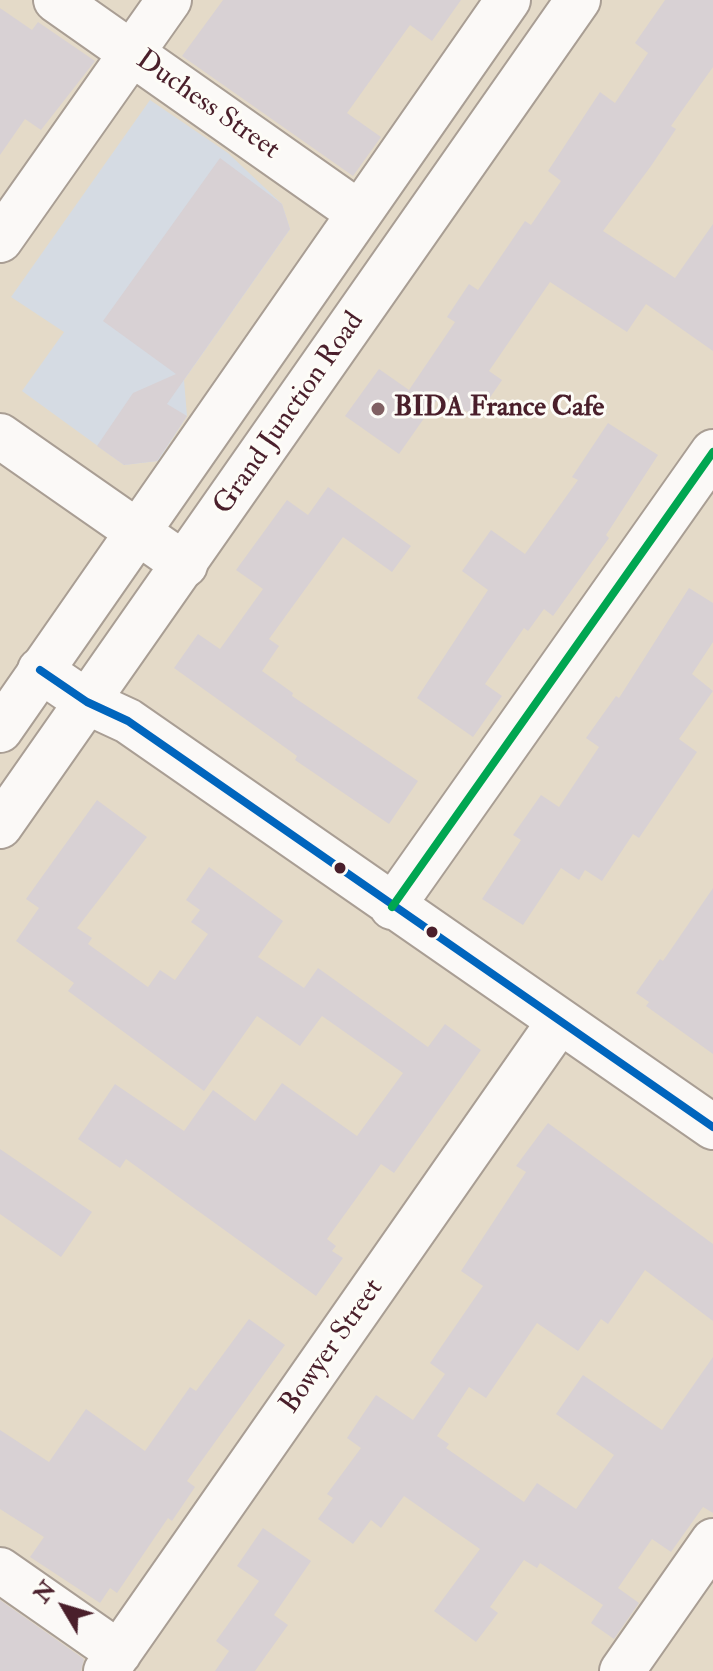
<!DOCTYPE html>
<style>
body{margin:0}
#map{position:relative;width:713px;height:1671px;overflow:hidden;background:#e4dac8;font-family:"IM FELL Double Pica",serif}
canvas{display:block}
.north{position:absolute;left:24px;top:1567px;width:80px;height:80px;-webkit-text-stroke:6px #fdfcf7;paint-order:stroke;rotate:308deg;font-size:22px;font-weight:700;line-height:32px;text-align:center;color:#4a1f2b}
.north::after{content:'';display:block;margin:auto;width:28px;height:36px;background:#4a1f2b;clip-path:polygon(50% 0,100% 100%,50% 72%,0 100%)}
</style>
<div id="map">
<canvas width="713" height="1671"></canvas>
<div class="north">N</div>
</div>
<script>
const ctx = document.querySelector('canvas').getContext('2d');
ctx.lineJoin = 'round';
function fill(path, color) { ctx.fillStyle = color; ctx.fill(path, 'evenodd'); }
const shape = rows => new Path2D(rows.map(r => 'M' + r).join(''));
function stroke(path, color, width, dash) { ctx.strokeStyle = color; ctx.lineWidth = width; ctx.lineCap = dash ? 'butt' : 'round'; ctx.setLineDash(dash || []); ctx.stroke(path); }
function label(font, color, halo, rows, align = 'center') {
  ctx.font = font + ' "IM FELL Double Pica",serif'; ctx.lineWidth = 6; ctx.setLineDash([]); ctx.textBaseline = 'middle'; ctx.strokeStyle = halo; ctx.fillStyle = color; for (const [text, x, y, turn = 0] of rows) {
    ctx.save(); ctx.translate(x, y); ctx.rotate((+turn || 0) * Math.PI / 180); ctx.textAlign = isNaN(turn) ? turn : align; if (halo) ctx.strokeText(text, 0, 0); ctx.fillText(text, 0, 0); ctx.restore();
  }
}
fill(shape([
 [150,100,228,153,282,204,290,229,184,380,187,416,158,461,124,465,22,391,64,332,11,297]
]), '#d5dbe3');
fill(shape([
 [223,0,461,0,432,41,410,25,347,113,381,137,353,176,182,56],
 [665,0,713,0,713,67,671,126,676,129,651,166,603,231,675,278,713,224,713,351,646,304,627,332,550,282,489,371,502,380,476,418,441,394,399,454,345,416,379,369,409,390,455,322,447,317,469,284,478,290,525,221,531,225,561,181,548,171,600,92,615,103,648,53,635,43],
 [0,8,32,30,38,22,95,61,41,130,25,119,0,155],
 [220,158,282,204,290,229,167,404,187,416,157,461,124,465,97,446,133,393,176,374,103,321],
 [608,423,658,455,606,535,609,538,553,616,544,609,528,631,524,628,485,684,502,696,473,737,417,698,488,590,462,571,491,530,525,554,578,480,572,477],
 [328,487,411,546,392,572,343,537,269,639,279,646,262,671,293,693,292,696,418,781,389,824,295,760,297,756,174,668,198,634,220,649,263,589,236,570,287,500,308,515],
 [689,588,713,603,713,642,692,674,713,691,679,739,697,752,639,838,633,834,602,881,585,870,579,880,561,868,523,925,482,899,521,840,513,835,541,795,559,807,599,747,586,738,616,696,619,698],
 [97,800,147,837,77,928,92,938,88,944,148,987,160,970,175,980,208,934,191,922,200,910,186,900,209,867,283,921,258,957,304,988,318,968,428,1047,445,1024,481,1050,394,1173,381,1164,327,1239,336,1246,332,1251,343,1258,316,1296,126,1159,120,1168,78,1139,115,1084,184,1131,213,1090,255,1121,282,1083,357,1136,403,1073,322,1016,300,1046,257,1016,204,1091,68,991,74,983,16,941,39,908,26,899],
 [713,888,713,1054,646,1006,649,1002,636,993,660,959,663,961],
 [548,1123,713,1244,713,1321,645,1270,608,1324,601,1319,578,1351,537,1323,486,1398,469,1387,437,1436,449,1444,446,1448,524,1502,537,1483,576,1509,614,1455,556,1414,583,1375,662,1430,713,1357,713,1513,703,1507,671,1552,652,1539,618,1588,639,1603,614,1639,591,1623,603,1605,540,1563,537,1568,524,1560,490,1607,498,1613,476,1642,434,1611,480,1549,404,1496,381,1528,371,1520,353,1544,318,1519,333,1498,327,1494,361,1448,347,1438,376,1395,413,1420,445,1374,430,1363,483,1286,461,1271,526,1172,516,1166],
 [0,1149,92,1212,61,1257,0,1214],
 [249,1319,285,1345,187,1481,195,1487,172,1521,168,1518,117,1593,110,1588,100,1603,30,1557,44,1537,0,1509,0,1430,49,1462,86,1409,145,1451,190,1387,196,1391],
 [263,1528,311,1561,274,1615,288,1625,255,1671,215,1671,229,1651,216,1641,259,1581,237,1566],
 [0,1600,84,1659,81,1671,0,1671]
]), '#d8d1d4');
const minor = shape([
 [56,0,359,213],
 [0,240,169,0],
 [0,436,185,565],
 [40,670,87,702,128,721,713,1127],
 [392,907,713,452],
 [0,1570,119,1653],
 [106,1671,559,1022],
 [622,1671,713,1541]
]);
const highway = shape([
 [0,730,508,0],
 [0,826,578,0]
]);
stroke(minor, '#a99e94', 48);
stroke(highway, '#a99e94', 48);
stroke(minor, '#fbf9f7', 44);
stroke(highway, '#fbf9f7', 44);
stroke(shape([
 [40,670,87,702,128,721,713,1127]
]), '#0065bd', 8);
stroke(shape([
 [392,907,713,452]
]), '#00a651', 8);
for (const [x, y, r, color] of [
 [378,409,8,"#806062"],
 [340,868,7,"#4a1f2b"],
 [432,932,7,"#4a1f2b"]
]) { const dot = new Path2D(); dot.arc(x, y, r, 0, 2 * Math.PI); ctx.fillStyle = color; ctx.fill(dot); stroke(dot, '#fdfcf7', 3); }
label('28px', '#4a1f2b', '#fdfcf7', [
 ["Duchess Street",207,106,35],
 ["Grand Junction Road",290,414,-55],
 ["Bowyer Street",333,1347,-55]
]);
label('bold 28px', '#4a1f2b', '#fdfcf7', [
 ["BIDA France Cafe",394,409]
], 'left');
</script>
